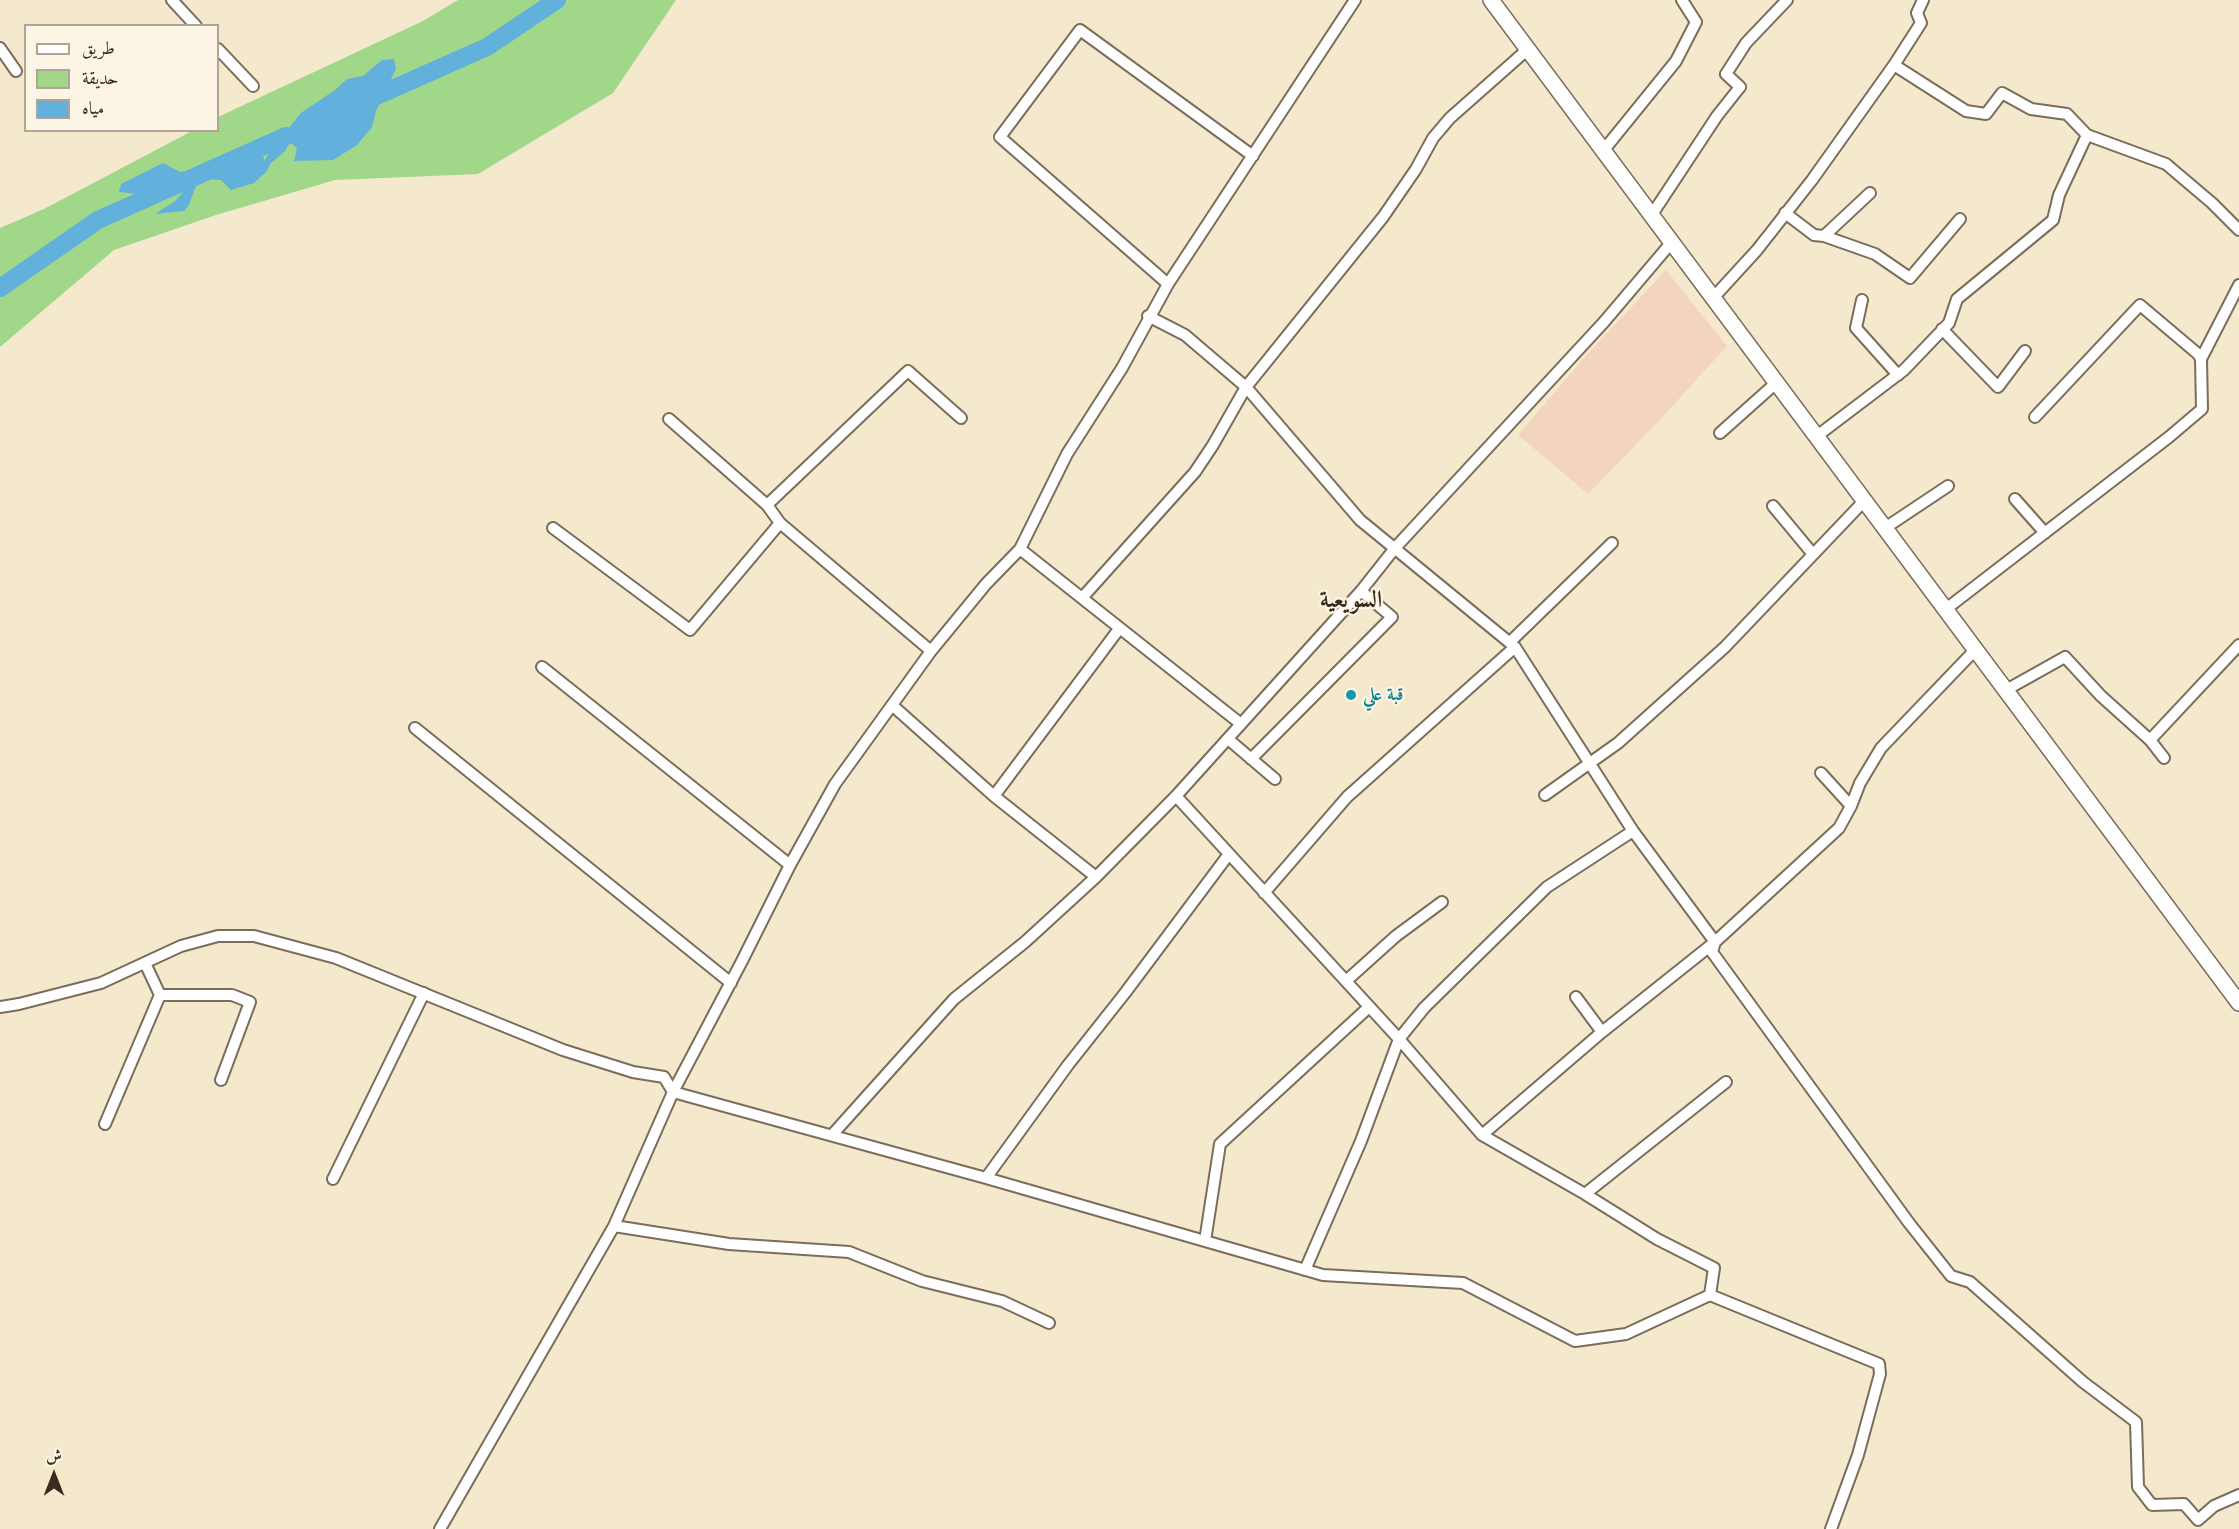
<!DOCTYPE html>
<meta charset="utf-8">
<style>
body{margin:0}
#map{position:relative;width:2239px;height:1529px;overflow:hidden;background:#f4e8cd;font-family:"Old Standard TT",Amiri,serif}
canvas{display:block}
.legend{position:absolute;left:24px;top:24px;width:195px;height:108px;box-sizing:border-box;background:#fcf5e5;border:2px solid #afa495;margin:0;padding:8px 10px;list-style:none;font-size:18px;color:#3b2a1e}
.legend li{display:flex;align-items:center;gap:12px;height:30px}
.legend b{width:30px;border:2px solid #afa495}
.north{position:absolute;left:24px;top:1445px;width:60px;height:60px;-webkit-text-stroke:4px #fcf5e5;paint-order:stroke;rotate:0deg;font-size:16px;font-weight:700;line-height:24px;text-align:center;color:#3b2a1e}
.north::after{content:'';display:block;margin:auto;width:21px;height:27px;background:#3b2a1e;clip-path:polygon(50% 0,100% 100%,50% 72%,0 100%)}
</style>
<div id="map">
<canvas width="2239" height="1529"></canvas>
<ul class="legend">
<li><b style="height:8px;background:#fff"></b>طريق</li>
<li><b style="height:16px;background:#a0d788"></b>حديقة</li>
<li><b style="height:16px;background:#62b1dc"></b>مياه</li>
</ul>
<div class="north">ش</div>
</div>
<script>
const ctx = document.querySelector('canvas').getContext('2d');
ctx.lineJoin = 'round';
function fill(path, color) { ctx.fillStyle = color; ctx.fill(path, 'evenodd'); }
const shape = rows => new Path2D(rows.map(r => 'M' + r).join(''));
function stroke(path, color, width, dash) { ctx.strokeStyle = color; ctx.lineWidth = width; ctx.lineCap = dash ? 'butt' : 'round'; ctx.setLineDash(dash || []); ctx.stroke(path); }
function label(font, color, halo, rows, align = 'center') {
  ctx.font = font + ' "Old Standard TT",Amiri,serif'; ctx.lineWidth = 4.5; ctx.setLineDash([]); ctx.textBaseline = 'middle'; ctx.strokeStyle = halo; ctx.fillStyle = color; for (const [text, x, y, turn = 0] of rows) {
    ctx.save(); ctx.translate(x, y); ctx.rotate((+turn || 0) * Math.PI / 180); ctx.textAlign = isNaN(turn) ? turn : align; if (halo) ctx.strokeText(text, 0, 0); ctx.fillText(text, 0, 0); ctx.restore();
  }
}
fill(shape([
 [1666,270,1727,346,1657,423,1588,494,1518,435,1583,359]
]), '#f3d4be');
fill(shape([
 [458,0,676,0,613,93,478,174,335,180,216,215,114,250,0,347,0,228,44,209,192,131,218,130,218,117,423,21]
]), '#a0d788');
fill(shape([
 [394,59,396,69,376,111,372,127,357,145,333,160,294,161,297,148,290,142,285,151,270,164,267,171,254,183,231,190,221,180,203,179,195,188,189,205,184,211,155,214,175,201,185,190,179,186,165,188,161,194,156,196,119,192,121,184,163,163,180,172,224,168,236,161,245,149,258,146,265,161,269,151,264,145,284,134,301,113,335,90,347,79,363,76,382,60]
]), '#62b1dc');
stroke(shape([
 [363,102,487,47,557,0],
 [0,288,98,220,286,136]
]), '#62b1dc', 18);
const minor = shape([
 [172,0,196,26],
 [0,48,16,71],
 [218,49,253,86],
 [1894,65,1966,111,1986,114,2002,93,2031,109,2067,114,2087,135,2166,164,2212,203,2239,230],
 [1603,151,1676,61,1696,22,1682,0],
 [1785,213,1814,235,1824,236,1875,254,1910,278,1960,219],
 [1651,216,1717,116,1740,87,1726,74,1746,43,1787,0],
 [1824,236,1870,193],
 [1168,284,1000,137,1080,30,1253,156],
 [1714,297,1757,250,1812,180,1894,65,1921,23,1917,13,1923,0],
 [1862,300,1856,328,1898,375],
 [1148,316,1185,335,1246,387,1360,520,1515,647,1633,831,1715,942,1712,952,1909,1223,1951,1276,1970,1282,2083,1382,2136,1422,2138,1487,2152,1505,2184,1504,2198,1520,2214,1506,2239,1495],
 [1942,329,1998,387,2025,351],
 [2035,417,2140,305,2198,354,2201,359],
 [669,419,767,505,780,523,931,651],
 [1720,433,1776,383],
 [1817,436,1904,370,1949,323,1957,299,2053,220,2059,195,2087,135],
 [2015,499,2045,533],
 [767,505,908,371,961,418],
 [1773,506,1812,553],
 [553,528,690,630,780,523],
 [1885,528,1948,486],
 [1020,549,1241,724],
 [1082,598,1195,472,1213,445,1246,387,1383,217,1416,169,1433,138,1450,118,1528,49],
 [1946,609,2169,437,2202,409,2201,359,2239,285],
 [1510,642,1612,543],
 [542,667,790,865],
 [2006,690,2065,657,2101,696,2150,740,2239,645],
 [892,705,994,796,1096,877],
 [415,728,731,983],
 [1228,739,1275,779],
 [2150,740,2164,758],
 [1251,759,1392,617,1361,591],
 [1821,773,1851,806],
 [1545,795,1618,743,1725,647,1865,500],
 [994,796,1119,629],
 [1176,796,1399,1039,1482,1135,1585,1194,1657,1239,1714,1268,1710,1295],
 [1264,893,1347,797,1515,647],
 [1346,981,1396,936,1442,902],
 [160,995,232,995,250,1002,221,1080],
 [1576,997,1602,1032],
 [0,1007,19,1004,101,983,181,946,218,936,254,936,336,958,563,1050,633,1072,664,1077,673,1092,986,1178,1323,1275,1463,1283,1575,1341,1626,1334,1710,1295,1879,1364,1880,1374,1858,1455,1831,1529],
 [105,1124,160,995,145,963],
 [832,1135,954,999,1025,942,1096,877,1176,796,1361,591,1395,548,1604,322,1671,243],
 [1482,1135,1602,1032,1715,942,1839,828,1851,806,1860,783,1881,748,1976,649],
 [986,1178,1068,1065,1125,993,1229,854],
 [333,1179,424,993],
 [1585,1194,1726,1082],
 [614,1226,729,1244,849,1252,922,1281,1002,1301,1049,1323],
 [1205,1241,1220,1144,1369,1007],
 [1305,1270,1361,1141,1399,1039,1424,1008,1547,887,1633,831],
 [440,1529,614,1226,673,1092,742,961,790,865,835,784,931,651,986,584,1020,549,1067,454,1122,368,1168,284,1355,0]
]);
const highway = shape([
 [1491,0,2239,1003]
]);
stroke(minor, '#7c6c5b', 14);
stroke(highway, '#7c6c5b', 18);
stroke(minor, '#fff', 10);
stroke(highway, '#fff', 15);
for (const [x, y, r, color] of [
 [1351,695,6,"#0f9aa8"]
]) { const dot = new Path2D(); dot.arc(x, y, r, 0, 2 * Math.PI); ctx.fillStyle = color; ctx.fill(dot); stroke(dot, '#fcf5e5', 2); }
label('bold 18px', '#0d838f', '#fcf5e5', [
 ["قبة علي",1363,695]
], 'left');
label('bold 24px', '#3b2a1e', '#fcf5e5', [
 ["السويعية",1351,601]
]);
</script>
